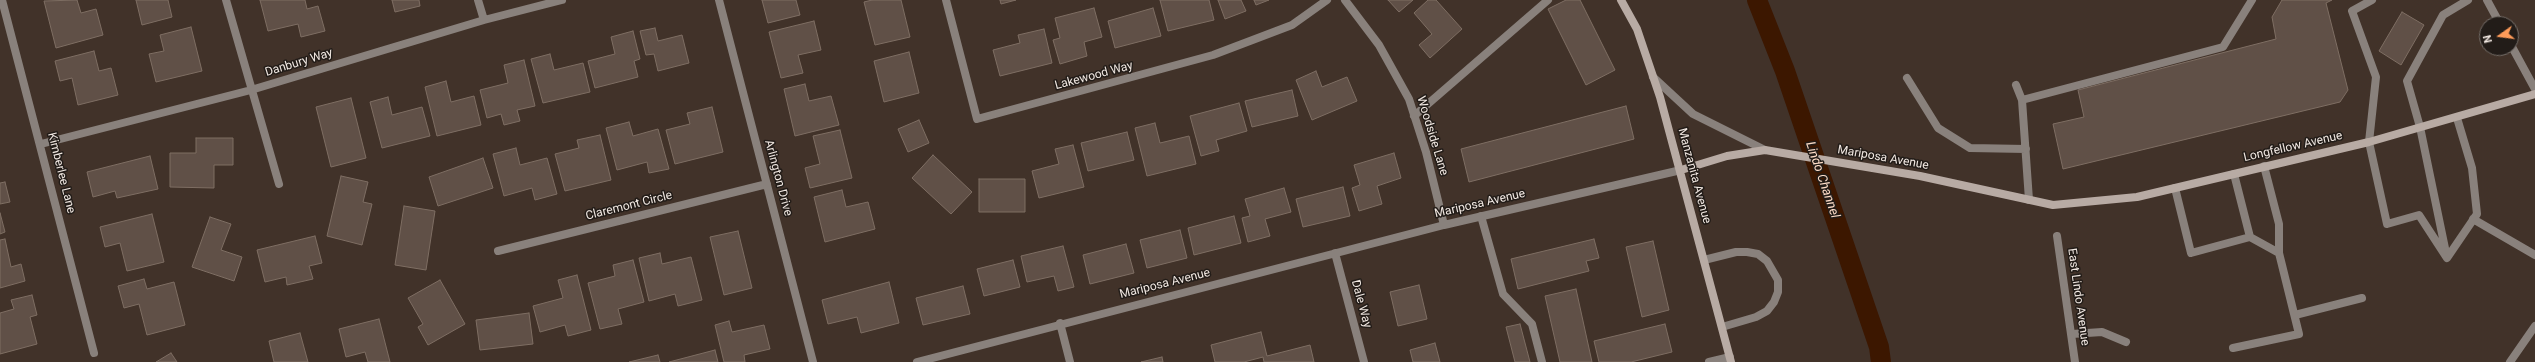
<!DOCTYPE html>
<style>
body{margin:0}
#map{position:relative;width:2535px;height:362px;overflow:hidden;background:#413229;font-family:Roboto,sans-serif}
canvas{display:block}
.north{position:absolute;left:2479px;top:16px;width:40px;height:40px;box-sizing:border-box;background:#221c18;border:1px solid #756e69;border-radius:50%;rotate:256deg;font-size:11px;font-weight:700;line-height:16px;text-align:center;color:#f1e8e2}
.north::after{content:'';display:block;margin:auto;width:14px;height:18px;background:#fe9b59;clip-path:polygon(50% 0,100% 100%,50% 72%,0 100%)}
</style>
<div id="map">
<canvas width="2535" height="362"></canvas>
<div class="north">N</div>
</div>
<script>
const ctx = document.querySelector('canvas').getContext('2d');
ctx.lineJoin = 'round';
const shape = rows => new Path2D(rows.map(r => 'M' + r).join(''));
function stroke(path, color, width, dash) { ctx.strokeStyle = color; ctx.lineWidth = width; ctx.lineCap = dash ? 'butt' : 'round'; ctx.setLineDash(dash || []); ctx.stroke(path); }
function fill(path, color) { ctx.fillStyle = color; ctx.fill(path, 'evenodd'); }
function label(font, color, halo, rows, align = 'center') {
  ctx.font = font + ' Roboto,sans-serif'; ctx.lineWidth = 3; ctx.setLineDash([]); ctx.textBaseline = 'middle'; ctx.strokeStyle = halo; ctx.fillStyle = color; for (const [text, x, y, turn = 0] of rows) {
    ctx.save(); ctx.translate(x, y); ctx.rotate((+turn || 0) * Math.PI / 180); ctx.textAlign = isNaN(turn) ? turn : align; if (halo) ctx.strokeText(text, 0, 0); ctx.fillText(text, 0, 0); ctx.restore();
  }
}
stroke(shape([
 [1757,0,1785,71,1879,347,1881,362]
]), '#3c1700', 20);
const building = shape([
 [77,0,81,13,96,9,103,35,56,48,44,1,77,0],
 [136,0,168,0,172,17,142,25,136,0],
 [260,0,305,0,307,9,318,6,325,31,301,37,298,24,268,31,260,0],
 [392,0,419,0,420,6,395,12,392,0],
 [762,0,796,0,800,15,768,23,762,0],
 [872,0,901,0,910,37,875,45,864,2,872,0],
 [1000,0,1016,0,1001,4,1000,0],
 [1160,0,1209,0,1214,20,1168,31,1160,0],
 [1218,0,1241,0,1246,11,1225,19,1218,0],
 [1254,0,1269,0,1256,5,1254,0],
 [1388,0,1413,0,1399,12,1388,0],
 [1428,0,1436,0,1462,29,1430,58,1419,45,1432,34,1414,13,1428,0],
 [1566,0,1580,0,1615,70,1586,85,1548,9,1566,0],
 [2282,0,2332,0,2326,3,2348,90,2340,102,2063,169,2053,124,2084,117,2078,90,2276,39,2272,17,2282,0],
 [1094,8,1102,37,1084,42,1087,56,1060,64,1053,40,1060,38,1055,18,1094,8],
 [1153,8,1161,36,1115,48,1108,21,1153,8],
 [2402,12,2424,25,2401,65,2379,51,2402,12],
 [814,21,821,50,798,55,803,73,781,78,769,32,814,21],
 [191,27,202,71,156,82,149,54,164,51,160,35,191,27],
 [655,28,658,41,682,35,689,63,658,71,654,54,646,55,640,31,655,28],
 [1044,29,1052,63,1000,76,993,50,1020,43,1018,35,1044,29],
 [633,31,640,59,634,61,638,77,595,88,588,61,615,54,611,37,633,31],
 [94,51,99,71,111,68,118,95,78,105,72,78,60,81,55,61,94,51],
 [909,52,919,93,884,102,874,61,909,52],
 [550,54,554,70,583,63,590,92,543,103,531,59,550,54],
 [524,60,535,106,517,110,520,121,504,125,501,114,487,118,480,90,508,83,504,65,524,60],
 [1316,71,1322,87,1347,77,1357,101,1312,120,1296,80,1316,71],
 [446,81,451,102,474,96,481,125,437,136,425,87,446,81],
 [805,84,809,101,831,96,839,125,795,136,784,89,805,84],
 [1292,90,1298,116,1252,127,1245,101,1292,90],
 [388,97,392,115,422,107,430,136,382,148,370,102,388,97],
 [351,98,366,158,331,167,316,107,351,98],
 [1239,103,1247,131,1216,140,1219,151,1201,156,1190,116,1239,103],
 [1626,106,1634,139,1469,182,1461,149,1626,106],
 [712,107,723,152,675,164,666,130,690,124,687,113,712,107],
 [919,120,929,143,908,152,898,129,919,120],
 [629,122,633,136,658,129,669,169,649,173,647,162,617,170,606,128,629,122],
 [1155,123,1160,143,1189,136,1196,164,1147,176,1135,128,1155,123],
 [840,130,852,178,810,188,805,168,820,164,813,136,840,130],
 [1127,132,1134,160,1088,171,1081,143,1127,132],
 [600,135,611,180,565,191,555,154,579,148,577,140,600,135],
 [196,138,233,138,233,165,214,165,214,188,170,187,170,153,196,153,196,138],
 [1073,145,1084,187,1039,198,1032,171,1059,164,1055,149,1073,145],
 [516,148,520,165,547,158,557,194,535,200,532,188,504,196,493,154,516,148],
 [1394,153,1401,178,1377,186,1382,204,1359,211,1352,188,1360,185,1354,165,1394,153],
 [933,155,972,192,951,214,912,178,933,155],
 [150,156,158,189,117,198,115,191,93,197,87,172,150,156],
 [483,158,493,188,438,206,429,177,483,158],
 [341,176,368,182,363,202,372,204,362,245,327,236,341,176],
 [979,179,1025,179,1025,212,979,212,979,179],
 [5,182,10,202,0,204,0,183,5,182],
 [1343,187,1350,216,1303,227,1296,199,1343,187],
 [1284,188,1291,212,1265,219,1270,236,1248,242,1242,218,1250,216,1245,199,1284,188],
 [842,190,846,207,868,202,875,229,825,242,814,197,842,190],
 [404,206,435,211,426,270,395,265,404,206],
 [0,213,5,232,0,234,0,213],
 [152,214,164,262,127,271,120,243,105,247,100,227,152,214],
 [1234,216,1241,243,1194,255,1188,228,1234,216],
 [210,217,231,224,221,250,242,257,234,281,192,267,210,217],
 [1180,230,1187,258,1147,268,1140,240,1180,230],
 [738,231,752,288,724,295,710,237,738,231],
 [315,236,322,263,309,266,313,279,287,285,286,277,265,282,257,250,315,236],
 [5,239,11,267,21,264,25,281,0,288,0,240,5,239],
 [1594,239,1599,258,1586,261,1589,271,1518,289,1511,259,1594,239],
 [1653,241,1669,310,1642,317,1626,247,1653,241],
 [1126,244,1134,273,1090,284,1083,255,1126,244],
 [1063,246,1074,287,1058,291,1054,276,1027,282,1021,256,1063,246],
 [660,253,662,264,691,257,702,300,678,306,675,294,649,301,639,258,660,253],
 [633,260,644,302,618,309,622,324,600,329,588,283,615,276,613,265,633,260],
 [1013,260,1020,287,984,296,977,269,1013,260],
 [577,275,591,330,568,336,565,325,540,332,533,306,563,298,558,280,577,275],
 [144,279,147,289,174,282,185,325,147,335,139,304,124,308,118,286,144,279],
 [440,280,465,324,428,345,418,327,423,324,408,298,440,280],
 [889,282,899,323,861,333,857,317,828,324,822,300,889,282],
 [1419,285,1427,319,1398,326,1390,292,1419,285],
 [963,286,970,314,923,325,916,298,963,286],
 [1576,289,1592,362,1560,362,1545,296,1576,289],
 [32,295,37,315,30,317,37,344,0,354,0,313,14,309,11,300,32,295],
 [529,313,533,344,480,350,476,320,529,313],
 [379,319,390,362,368,362,365,352,346,357,339,329,379,319],
 [729,321,732,332,764,325,770,349,744,355,745,362,724,362,715,325,729,321],
 [1520,324,1530,362,1515,362,1506,327,1520,324],
 [1665,324,1672,352,1631,362,1599,362,1594,341,1665,324],
 [1261,332,1267,356,1310,345,1314,362,1264,362,1263,357,1244,362,1215,362,1211,345,1261,332],
 [300,333,308,362,274,362,269,341,300,333],
 [1435,343,1440,362,1413,362,1410,350,1435,343],
 [715,350,718,362,669,362,715,350],
 [171,353,177,362,156,362,171,353],
 [658,355,660,362,629,362,658,355],
 [1162,357,1163,362,1141,362,1162,357]
]);
fill(building, '#605047');
stroke(building, '#7e6e63', 1);
stroke(shape([
 [2372,0,2352,11,2376,77,2369,142,2387,224,2419,215,2447,258,2477,214,2472,168,2457,118],
 [1907,78,1938,128,1970,148,2026,149],
 [2016,85,2022,100],
 [1414,116,1548,0],
 [2264,166,2279,224,2279,253],
 [2175,188,2191,253,2250,237,2234,174],
 [2029,200,2022,100,2223,47,2252,0],
 [1481,216,1503,294,1532,324,1542,362],
 [2473,219,2535,255],
 [2446,253,2420,127,2407,81,2443,15,2468,0],
 [1704,260,1736,252,1747,252,1758,254,1767,261,1778,280,1778,292,1774,302,1767,311,1756,317,1722,327],
 [2295,315,2362,298],
 [2072,334,2102,332,2126,342],
 [2233,348,2299,334,2279,253,2250,237],
 [1709,362,1730,357],
 [2510,362,2535,326]
]), '#89817c', 8);
stroke(shape([
 [2,0,94,353],
 [226,0,279,184],
 [478,0,484,20],
 [719,0,813,362],
 [946,0,977,119,1213,55,1292,25,1327,0],
 [1345,0,1379,45,1409,99,1426,152,1444,225],
 [2487,0,2500,24],
 [2511,45,2535,89],
 [1653,77,1693,114,1765,150],
 [41,144,251,90,484,20,562,0],
 [2057,236,2075,362],
 [498,251,767,184],
 [1335,253,1364,362],
 [1060,323,1070,362],
 [917,362,1444,225,1681,170]
]), '#89817c', 8);
stroke(shape([
 [1621,0,1637,29,1660,97,1731,362],
 [1681,170,1727,156,1765,150,1920,176,2053,205,2137,197,2369,142,2535,94]
]), '#b8aba4', 8);
label('12px', '#f1e8e2', '#221c18', [
 ["Danbury Way",299,63,-17],
 ["Lakewood Way",1094,76,-15],
 ["Woodside Lane",1432,136,73],
 ["Longfellow Avenue",2293,147,-13],
 ["Mariposa Avenue",1883,158,10],
 ["Kimberlee Lane",61,173,76],
 ["Manzanita Avenue",1694,176,75],
 ["Arlington Drive",778,178,75],
 ["Mariposa Avenue",1480,204,-13],
 ["Claremont Circle",629,206,-14],
 ["Mariposa Avenue",1165,284,-14],
 ["East Lindo Avenue",2078,297,82],
 ["Dale Way",1361,304,75]
]);
label('italic 13px', '#fddcc7', '#221c18', [
 ["Lindo Channel",1822,180,71]
]);
</script>
